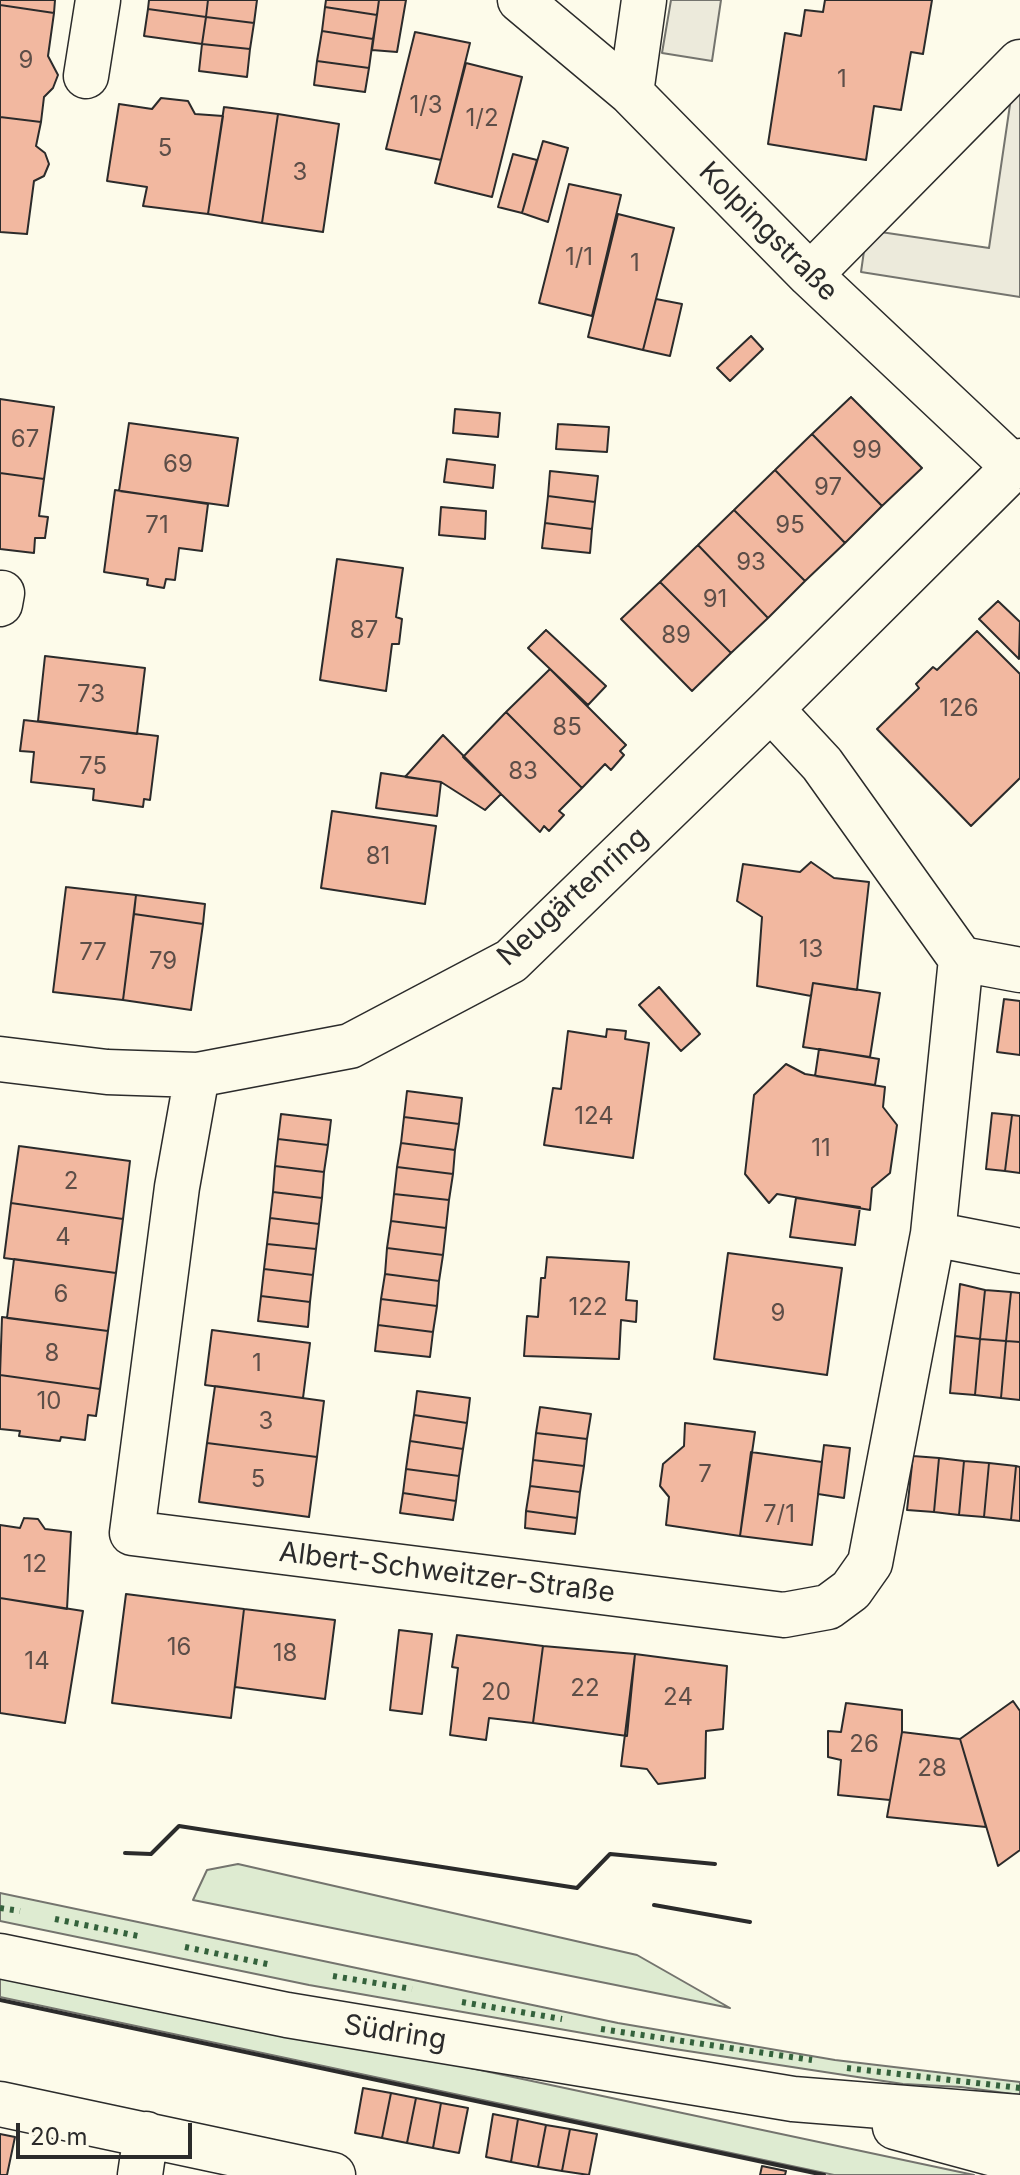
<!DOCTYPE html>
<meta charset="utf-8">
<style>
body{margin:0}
#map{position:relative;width:1020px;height:2175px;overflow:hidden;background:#fdfbea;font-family:Inter,sans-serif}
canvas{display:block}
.scale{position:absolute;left:16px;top:2123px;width:176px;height:36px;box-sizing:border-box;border:4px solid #2b2b2b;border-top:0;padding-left:10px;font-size:24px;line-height:28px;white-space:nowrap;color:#2b2b2b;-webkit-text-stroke:6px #fdfbea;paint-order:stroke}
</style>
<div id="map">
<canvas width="1020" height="2175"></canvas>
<div class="scale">20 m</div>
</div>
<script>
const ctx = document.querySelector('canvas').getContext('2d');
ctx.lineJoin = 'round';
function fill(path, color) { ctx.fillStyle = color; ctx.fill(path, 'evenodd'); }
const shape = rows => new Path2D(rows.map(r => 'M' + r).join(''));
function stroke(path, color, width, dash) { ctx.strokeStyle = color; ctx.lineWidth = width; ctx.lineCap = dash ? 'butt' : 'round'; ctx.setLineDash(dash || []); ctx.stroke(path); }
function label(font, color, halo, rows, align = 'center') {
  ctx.font = font + ' Inter,sans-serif'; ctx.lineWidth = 6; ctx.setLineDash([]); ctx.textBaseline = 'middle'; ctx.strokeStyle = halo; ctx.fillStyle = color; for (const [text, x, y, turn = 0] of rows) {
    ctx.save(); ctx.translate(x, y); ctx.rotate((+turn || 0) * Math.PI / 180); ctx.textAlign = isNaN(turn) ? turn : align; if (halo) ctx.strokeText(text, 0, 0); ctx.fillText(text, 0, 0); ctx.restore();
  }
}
const green = shape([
 [238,1864,637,1955,730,2008,193,1900,207,1870,238,1864],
 [0,1893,618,2023,835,2060,1020,2082,1020,2095,961,2087,903,2084,668,2048,309,1985,0,1921,0,1893],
 [0,1968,974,2175,834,2175,0,1997,0,1968]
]);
fill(green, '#deebd1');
stroke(green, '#74746e', 2);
const parking = shape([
 [671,0,721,0,712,61,662,53,671,0],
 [1012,91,1020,93,1020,297,861,272,867,230,989,248,1012,91]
]);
fill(parking, '#eceadb');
stroke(parking, '#74746e', 2);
const building = shape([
 [0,0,55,0,54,13,0,5,0,0],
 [149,0,208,0,206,17,148,9,149,0],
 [208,0,257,0,254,23,206,17,208,0],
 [326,0,379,0,377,15,325,7,326,0],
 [379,0,406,0,397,52,372,50,379,0],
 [825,0,932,0,923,54,911,52,901,110,874,106,866,160,768,144,785,33,801,36,805,10,823,12,825,0],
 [0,5,54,13,48,56,58,75,53,88,44,97,41,122,0,117,0,5],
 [325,7,377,15,373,39,322,31,325,7],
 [148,9,206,17,202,44,144,36,148,9],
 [206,17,254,23,250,49,202,44,206,17],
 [322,31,373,39,369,68,317,61,322,31],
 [415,32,470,43,441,160,386,149,415,32],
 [202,44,250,49,247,77,199,71,202,44],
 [317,61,369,68,365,92,314,85,317,61],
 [466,63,522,77,492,197,435,183,466,63],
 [161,98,188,101,195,114,223,116,208,214,143,206,147,187,107,181,119,104,152,109,161,98],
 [224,107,278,114,262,223,208,214,224,107],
 [278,114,339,124,323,232,262,223,278,114],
 [0,117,41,122,36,146,45,153,49,164,44,176,34,181,27,234,0,232,0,117],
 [543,141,568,148,548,222,522,213,543,141],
 [513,154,537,160,522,213,498,207,513,154],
 [569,184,621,195,592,316,539,303,569,184],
 [618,214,674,228,643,350,588,337,618,214],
 [656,299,682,304,670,356,643,350,656,299],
 [751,336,763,349,730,381,717,368,751,336],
 [851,397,922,468,882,506,812,434,851,397],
 [0,399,54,407,44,479,0,473,0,399],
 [455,409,500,413,498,437,453,433,455,409],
 [129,423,238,438,228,506,119,491,129,423],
 [558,424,609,427,607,452,556,449,558,424],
 [812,434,882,506,845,543,775,470,812,434],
 [447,459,495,465,493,488,444,482,447,459],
 [775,470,845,543,805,581,734,510,775,470],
 [550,471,598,476,595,502,548,496,550,471],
 [0,473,44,479,39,516,48,517,45,538,35,538,34,553,0,549,0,473],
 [115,490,208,504,202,551,179,548,175,580,166,579,164,588,147,585,148,579,104,572,115,490],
 [548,496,595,502,592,529,545,523,548,496],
 [441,507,486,511,485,539,439,535,441,507],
 [734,510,805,581,768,618,698,545,734,510],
 [545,523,592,529,590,553,542,548,545,523],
 [698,545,768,618,731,653,660,582,698,545],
 [337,559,403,568,396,617,402,619,399,644,392,644,386,691,320,680,337,559],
 [660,582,731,653,692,691,621,619,660,582],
 [998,601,1020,622,1019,659,979,619,998,601],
 [546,630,606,686,588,705,528,648,546,630],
 [977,631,1020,674,1020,778,971,826,877,729,919,688,916,684,933,667,937,670,977,631],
 [45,656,145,668,137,734,38,721,45,656],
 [550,669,626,745,620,751,624,755,611,770,605,764,582,788,506,712,550,669],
 [506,712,582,788,559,811,564,815,549,831,544,826,540,832,463,757,506,712],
 [24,720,158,736,150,800,144,799,143,807,93,800,94,789,31,782,34,752,20,751,24,720],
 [443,735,501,794,485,810,441,782,405,777,443,735],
 [381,773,441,782,437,816,376,808,381,773],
 [332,811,436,826,425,904,321,888,332,811],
 [811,862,834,878,869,882,857,990,813,983,811,996,757,986,762,917,737,901,743,864,800,872,811,862],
 [66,887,136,895,123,1000,53,992,66,887],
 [136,895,205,904,203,924,134,914,136,895],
 [134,914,203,924,191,1010,123,1000,134,914],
 [813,983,880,993,870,1057,803,1047,813,983],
 [659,987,700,1034,681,1051,639,1005,659,987],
 [1004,999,1020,1001,1020,1055,997,1052,1004,999],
 [607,1029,626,1031,625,1039,649,1043,633,1158,544,1145,553,1088,561,1089,568,1031,606,1037,607,1029],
 [819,1049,879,1059,875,1085,815,1076,819,1049],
 [786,1064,805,1074,885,1087,883,1107,897,1125,890,1173,872,1188,870,1210,777,1194,769,1203,745,1174,754,1095,786,1064],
 [407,1091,462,1098,459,1124,404,1117,407,1091],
 [992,1113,1012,1115,1005,1171,986,1169,992,1113],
 [281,1114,331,1120,328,1145,278,1139,281,1114],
 [1012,1115,1020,1116,1020,1173,1005,1171,1012,1115],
 [404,1117,459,1124,455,1150,401,1143,404,1117],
 [278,1139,328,1145,324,1172,275,1166,278,1139],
 [401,1143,455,1150,453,1174,397,1167,401,1143],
 [19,1146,130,1161,123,1219,11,1203,19,1146],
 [275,1166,324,1172,322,1198,273,1192,275,1166],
 [397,1167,453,1174,449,1200,394,1194,397,1167],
 [273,1192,322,1198,319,1224,270,1218,273,1192],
 [394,1194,449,1200,446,1228,391,1221,394,1194],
 [796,1198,860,1207,855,1245,790,1237,796,1198],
 [11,1203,123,1219,116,1273,4,1258,11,1203],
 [270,1218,319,1224,316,1249,267,1244,270,1218],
 [391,1221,446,1228,443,1255,387,1248,391,1221],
 [267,1244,316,1249,313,1275,264,1269,267,1244],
 [387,1248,443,1255,439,1281,385,1274,387,1248],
 [728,1253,842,1268,827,1375,714,1359,728,1253],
 [547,1257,629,1262,626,1300,637,1301,636,1322,621,1320,619,1359,524,1356,527,1316,538,1317,541,1278,545,1278,547,1257],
 [14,1259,116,1273,108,1331,7,1318,14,1259],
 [264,1269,313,1275,310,1302,261,1296,264,1269],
 [385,1274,439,1281,437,1306,381,1299,385,1274],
 [960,1284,985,1290,980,1339,955,1336,960,1284],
 [985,1290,1011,1292,1006,1341,980,1339,985,1290],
 [1011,1292,1020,1293,1020,1342,1006,1341,1011,1292],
 [261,1296,310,1302,308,1327,258,1321,261,1296],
 [381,1299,437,1306,433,1332,378,1325,381,1299],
 [2,1317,108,1331,100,1389,0,1375,2,1317],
 [378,1325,433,1332,430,1357,375,1351,378,1325],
 [212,1330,310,1343,303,1398,205,1385,212,1330],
 [955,1336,980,1339,975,1395,950,1393,955,1336],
 [980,1339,1006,1341,1001,1398,975,1395,980,1339],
 [1006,1341,1020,1342,1020,1400,1001,1398,1006,1341],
 [0,1375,100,1389,96,1416,88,1415,85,1440,61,1437,60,1441,19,1436,20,1431,0,1429,0,1375],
 [215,1386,324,1401,317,1457,207,1443,215,1386],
 [417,1391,470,1398,467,1423,414,1415,417,1391],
 [540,1407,591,1414,587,1439,536,1433,540,1407],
 [414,1415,467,1423,463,1449,410,1441,414,1415],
 [685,1423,755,1432,740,1536,666,1525,669,1497,660,1486,663,1464,684,1446,685,1423],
 [536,1433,587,1439,584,1466,533,1460,536,1433],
 [410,1441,463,1449,459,1476,406,1469,410,1441],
 [207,1443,317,1457,309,1517,199,1502,207,1443],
 [824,1445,850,1448,844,1498,818,1494,824,1445],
 [751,1452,822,1462,812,1545,740,1536,751,1452],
 [913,1456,939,1458,934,1512,907,1510,913,1456],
 [939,1458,964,1461,959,1515,934,1512,939,1458],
 [533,1460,584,1466,580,1492,530,1486,533,1460],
 [964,1461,989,1463,984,1517,959,1515,964,1461],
 [989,1463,1016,1466,1011,1520,984,1517,989,1463],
 [1016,1466,1020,1467,1020,1521,1011,1520,1016,1466],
 [406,1469,459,1476,456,1501,403,1493,406,1469],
 [530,1486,580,1492,577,1518,526,1511,530,1486],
 [403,1493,456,1501,453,1520,400,1513,403,1493],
 [526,1511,577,1518,575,1534,525,1528,526,1511],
 [24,1518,38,1519,45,1529,71,1532,67,1609,0,1598,0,1525,20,1528,24,1518],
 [126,1594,244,1609,231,1718,112,1703,126,1594],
 [0,1598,83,1611,65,1723,0,1713,0,1598],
 [244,1609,335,1620,325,1699,235,1687,244,1609],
 [399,1630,432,1634,422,1714,390,1710,399,1630],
 [457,1635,543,1646,533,1723,489,1718,486,1740,450,1735,458,1668,452,1667,457,1635],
 [543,1646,635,1654,627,1736,533,1723,543,1646],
 [635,1654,727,1666,723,1729,706,1731,705,1778,658,1784,647,1769,621,1766,635,1654],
 [1013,1701,1020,1711,1020,1850,998,1866,960,1739,1013,1701],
 [846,1703,902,1710,902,1732,890,1800,838,1795,841,1760,828,1757,828,1731,841,1732,846,1703],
 [902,1732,960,1739,986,1827,887,1817,902,1732],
 [363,2088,391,2093,382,2138,355,2133,363,2088],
 [391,2093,416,2098,407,2143,382,2138,391,2093],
 [416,2098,441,2103,433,2148,407,2143,416,2098],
 [441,2103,468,2108,459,2153,433,2148,441,2103],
 [493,2114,518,2119,511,2162,486,2157,493,2114],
 [518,2119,546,2125,538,2167,511,2162,518,2119],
 [546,2125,570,2129,562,2171,538,2167,546,2125],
 [570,2129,597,2134,589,2175,562,2171,570,2129],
 [0,2134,15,2137,7,2175,0,2175,0,2134],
 [762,2166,786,2171,785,2175,760,2175,762,2166]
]);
fill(building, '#f2b8a0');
stroke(building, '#2b2b2b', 2);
const minor = shape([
 [520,0,631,93,810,275,1014,467],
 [86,76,98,0],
 [631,93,644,0],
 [810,275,1020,62],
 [0,604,2,593],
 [961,959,1020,970],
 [0,1059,107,1072,197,1075,350,1046,511,961,771,709,1020,461],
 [197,1075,177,1187,132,1533,784,1615,828,1607,851,1590,870,1563,933,1234,961,959,822,764,771,709],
 [933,1234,1020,1251],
 [0,1956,287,2015,793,2099,1020,2117],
 [0,2104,333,2175],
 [895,2127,1020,2161],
 [140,2175,146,2134]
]);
stroke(minor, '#2b2b2b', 47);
stroke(minor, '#fdfbea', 44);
stroke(shape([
 [0,1908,20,1911],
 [55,1919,143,1937],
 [185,1947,272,1965],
 [333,1976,412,1989],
 [462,2002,562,2019],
 [601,2029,812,2060],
 [847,2068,1020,2088]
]), '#34623c', 6, [4, 6]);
stroke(shape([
 [125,1853,151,1854,179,1826,577,1888,610,1854,715,1864],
 [654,1905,750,1922],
 [0,2000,824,2175]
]), '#2b2b2b', 4);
label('24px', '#5d4e48', null, [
 ["9",26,61],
 ["1",842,80],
 ["1/3",426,106],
 ["1/2",482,119],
 ["5",165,149],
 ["3",300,173],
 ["1/1",579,258],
 ["1",635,264],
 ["67",25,440],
 ["99",867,451],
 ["69",178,465],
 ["97",828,488],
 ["71",157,526],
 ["95",790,526],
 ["93",751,563],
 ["91",715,600],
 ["87",364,631],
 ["89",676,636],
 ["73",91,695],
 ["126",959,709],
 ["85",567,728],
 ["75",93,767],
 ["83",523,772],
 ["81",378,857],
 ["13",811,950],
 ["77",93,953],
 ["79",163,962],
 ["124",594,1117],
 ["11",821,1149],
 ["2",71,1182],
 ["4",63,1238],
 ["6",61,1295],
 ["122",588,1308],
 ["9",778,1314],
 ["8",52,1354],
 ["1",257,1364],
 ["10",49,1402],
 ["3",266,1422],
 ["7",705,1475],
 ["5",258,1480],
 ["7/1",779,1515],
 ["12",35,1565],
 ["16",179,1648],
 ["18",285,1654],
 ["14",37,1662],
 ["22",585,1689],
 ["20",496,1693],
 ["24",678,1698],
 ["26",864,1745],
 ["28",932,1769]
]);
label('28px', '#2b2b2b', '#fdfbea', [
 ["Kolpingstraße",768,232,45],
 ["Neugärtenring",573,897,-42],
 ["Albert-Schweitzer-Straße",447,1573,7],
 ["Südring",395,2033,9]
]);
</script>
